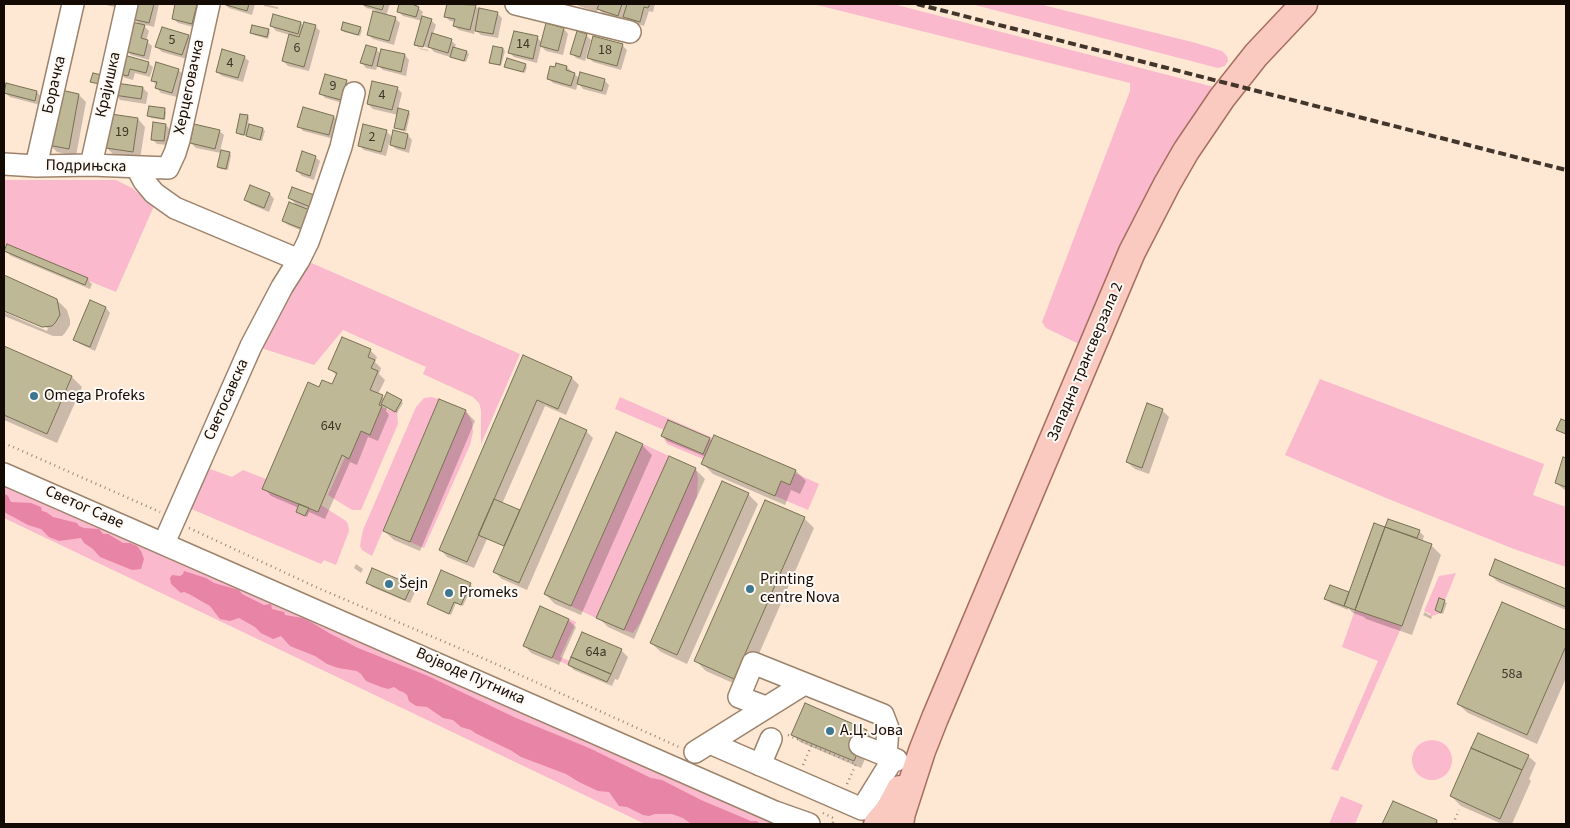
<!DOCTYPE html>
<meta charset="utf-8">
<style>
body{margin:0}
#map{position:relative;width:1570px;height:828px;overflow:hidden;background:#fee8d4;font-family:"Source Sans 3",sans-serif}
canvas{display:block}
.frame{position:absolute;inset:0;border:5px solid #130a03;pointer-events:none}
</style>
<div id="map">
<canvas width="1570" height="828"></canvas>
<div class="frame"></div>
</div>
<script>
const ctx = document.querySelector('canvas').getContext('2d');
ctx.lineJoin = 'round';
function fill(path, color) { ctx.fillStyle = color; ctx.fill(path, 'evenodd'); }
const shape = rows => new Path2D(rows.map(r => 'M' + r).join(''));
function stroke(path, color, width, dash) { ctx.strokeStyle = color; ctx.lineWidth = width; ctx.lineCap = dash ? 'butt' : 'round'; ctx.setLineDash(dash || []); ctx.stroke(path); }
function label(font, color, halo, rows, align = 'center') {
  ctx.font = font + ' "Source Sans 3",sans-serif'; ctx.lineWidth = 4; ctx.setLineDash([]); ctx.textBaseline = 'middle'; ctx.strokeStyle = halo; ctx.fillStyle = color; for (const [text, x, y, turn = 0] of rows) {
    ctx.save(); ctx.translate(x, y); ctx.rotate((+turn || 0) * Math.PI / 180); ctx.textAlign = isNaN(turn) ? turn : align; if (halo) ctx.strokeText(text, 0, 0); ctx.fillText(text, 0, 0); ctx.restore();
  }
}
fill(shape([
 [813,4,893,4,1214,87,1146,199,1079,344,1046,328,1042,322,1130,91,1130,83],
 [971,4,1039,4,1196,43,1222,51,1227,56,1228,61,1225,66,1218,68],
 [4,180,116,180,132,188,154,206,116,292,4,246],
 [307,261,520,354,481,444,481,410,479,403,473,397,423,374,426,367,343,330,314,365,258,347],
 [1320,379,1544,464,1533,495,1566,507,1566,567,1514,549,1386,498,1285,455],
 [431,397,439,399,372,556,362,550,360,546,363,530,416,407,424,398],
 [620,397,713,438,703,459,667,444,663,437,703,454,710,438,668,420,664,430,615,409],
 [382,407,395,412,397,409,398,424,361,510,352,510,328,495,345,457,349,458,361,431,370,435],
 [466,410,472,422,473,432,470,445,424,548,410,542],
 [643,444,669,456,596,618,571,606],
 [213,460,210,469,232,477,243,470,266,479,299,504,318,512,321,505,346,521,348,524,349,531,336,565,324,560,321,564,189,508,206,466],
 [696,468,698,479,697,496,640,623,633,633,624,630],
 [795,473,819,484,808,510,775,496,781,481,790,485],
 [4,477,787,824,645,824,4,518],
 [1456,573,1445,600,1439,598,1435,610,1441,613,1429,617,1431,614,1424,611,1439,576],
 [1355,610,1402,626,1338,771,1331,769,1378,661,1342,647],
 [569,619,576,622,560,657,570,661,568,665,552,658],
 '1412 760a20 20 0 1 1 40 0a20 20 0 1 1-40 0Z',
 [1341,796,1363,805,1355,824,1329,824]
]), '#fab9cc');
fill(shape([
 [4,493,8,496,11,502,31,503,41,507,42,511,46,512,53,517,77,523,79,526,84,528,99,529,103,534,108,534,123,543,130,543,137,546,141,551,144,559,141,569,132,570,100,557,93,549,84,543,81,538,59,541,49,537,41,529,28,525,4,512],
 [184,571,206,578,214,583,239,590,242,594,264,605,271,604,272,609,284,612,285,615,303,618,311,622,329,633,358,648,428,676,516,718,589,748,651,778,662,780,701,800,751,821,757,821,760,824,697,824,690,823,683,818,672,814,655,814,649,816,643,815,627,807,619,806,609,792,598,791,579,782,566,774,521,757,512,751,475,733,471,730,461,727,453,720,443,718,427,707,416,706,409,701,407,695,403,692,400,691,394,687,388,689,381,687,366,681,361,674,357,671,338,668,327,664,315,656,290,646,281,636,273,639,261,633,255,627,239,618,230,621,220,619,210,606,189,594,184,592,181,593,171,584,170,578,172,575,180,576,183,574]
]), '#e884a5');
fill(shape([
 [102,4,123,4,122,9],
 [137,4,159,4,154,27,142,24,149,31,146,41,152,46,149,60,131,55,126,50,140,25,134,19],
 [177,4,195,4,202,9,197,28,178,23,173,18],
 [224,4,255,4,252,15,229,8],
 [263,4,278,7,278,9,264,6],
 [362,4,390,4,386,16,395,18,400,23,394,45,373,39,368,35,375,10,366,8],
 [400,4,418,4,417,7,423,12,421,17,431,20,436,25,433,34,451,40,456,45,454,48,467,52,469,54,466,62,434,52,429,46,429,48,419,45,419,48,428,50,428,51,420,49,415,44,422,21,403,16,398,11],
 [448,4,466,4,475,6,479,9,497,13,502,18,498,38,481,35,475,30,474,34,459,30,454,26,455,22,450,21,445,16],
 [550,4,571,4,570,10],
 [576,4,655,4,653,12,649,11,644,26,629,21,624,16,623,20,603,14,598,8,597,12,579,6],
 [301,23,304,26,315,26,320,31,309,71,288,66,283,61,290,35,276,31,272,26],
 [547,25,564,29,568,34,563,55,546,51,541,46,537,63,514,57,510,53,537,37,542,43],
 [360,29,362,30,360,36,344,32,342,30],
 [268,30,270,32,268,39,254,35,252,33],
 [586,35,591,40,585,61,576,58,572,53],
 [188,36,193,41,187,59,162,52,157,47],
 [622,45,627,50,621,70,593,62,589,58],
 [376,49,381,54,405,55,409,60,406,76,383,70,378,65,376,70,366,68,362,63],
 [503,49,505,51,501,66,493,64,491,62],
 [125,56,148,63,153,67,150,77,135,73,133,80,125,78,120,73],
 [244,57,249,61,243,82,222,76,217,72],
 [525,65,527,67,525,73,508,68,506,66],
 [567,67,580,79,604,80,609,85,606,95,583,89,578,83,576,90,553,83,548,78],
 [178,70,183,74,177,97,161,93,157,88,157,86,152,80],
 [346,81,351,86,346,104,325,98,321,93],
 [143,88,148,93,146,104,120,100,116,95],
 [397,88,402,93,398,109,408,112,410,114,406,132,397,129,395,127,398,115,373,109,368,104],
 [37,92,41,97,40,105,10,97,5,93],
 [79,95,86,102,76,156,57,152,50,145],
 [93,103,100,104,102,106,98,120,93,119,97,124,95,134,87,130,89,120,95,122,90,117],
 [164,110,166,112,165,120,151,118,149,116],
 [247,116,249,118,247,132,263,129,265,131,262,141,250,138,246,135,246,136,240,135,238,133],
 [334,117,338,121,334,139,303,131,299,126],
 [138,119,145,127,140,159,114,155,107,148],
 [166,125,170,130,168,145,157,144,152,139],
 [219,131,224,135,220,151,229,153,231,155,228,170,220,169,218,167,221,153,196,148,191,143],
 [386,131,393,138,394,132,408,135,412,140,409,153,396,149,389,143,386,156,364,150,359,145],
 [315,157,320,161,314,180,302,176,297,171],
 [251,187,270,194,274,199,269,212,250,204,246,199],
 [293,188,318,211,308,208,316,216,310,234,288,225,283,221,298,207,290,198],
 [6,251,87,279,92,284,90,289,11,256],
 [4,276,57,300,67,310,70,320,70,325,65,333,62,336,53,336,4,316,4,312,47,331,48,328,4,310],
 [91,302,106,308,110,313,95,351,80,344,75,340],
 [4,348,72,377,82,387,57,443,4,420],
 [370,350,377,357,375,362,381,368,379,374,385,380,378,394,385,399,401,401,403,403,397,413,387,408,386,411,389,415,378,441,368,437,357,465,350,462,325,519,309,512,307,517,298,512,299,508,271,496,264,488,319,388,333,386,337,376,330,369],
 [524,357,572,378,579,385,566,415,545,406,502,504,520,512,586,431,593,438,527,590,502,579,494,572,505,546,487,539,474,568,447,557,440,549],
 [1162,410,1169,417,1149,474,1135,469,1127,462],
 [465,411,475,421,420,551,394,540,384,531],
 [669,422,710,439,712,442,715,437,796,471,806,481,800,494,791,490,785,505,713,474,703,464,706,457,667,441,663,436],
 [616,434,642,445,652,455,581,615,555,604,545,594],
 [1564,459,1566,460,1566,491,1556,483],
 [695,469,705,479,634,639,608,627,598,617],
 [748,494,758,504,687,664,661,652,651,643],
 [804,518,814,528,744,688,706,671,696,661],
 [1389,520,1419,531,1424,536,1422,542,1431,545,1441,555,1412,635,1366,619,1364,617,1353,613,1348,608,1348,610,1331,603,1326,599,1348,593,1350,594,1386,529],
 [1496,561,1566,590,1566,610,1498,582,1490,575],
 [356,564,363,569,361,573,354,568],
 [367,582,411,586,416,590,410,603,372,587],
 [470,584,472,586,463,606,456,603,451,615,428,604],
 [1440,600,1447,603,1443,614,1436,610],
 [1503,603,1566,631,1566,678,1537,744,1468,713,1458,704],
 [1425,612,1432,617,1431,619,1423,615],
 [568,620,576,627,559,665,531,653,524,645],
 [621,650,628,657,618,680,615,679,612,686,574,670,569,665],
 [866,731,874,738,861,768,800,742,792,734],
 [1528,756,1536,763,1529,779,1531,781,1512,824,1502,824,1461,806,1451,796],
 [1393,802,1437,821,1439,824,1384,824]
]), '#0003');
const building = shape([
 [136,4,154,4,149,23,132,19,136,4],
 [175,4,197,4,192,24,172,19,175,4],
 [223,4,249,4,247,11,223,4],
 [361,4,384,4,382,10,361,4],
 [399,4,412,4,419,7,416,17,397,12,399,4],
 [447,4,476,5,470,30,453,26,455,19,444,17,447,4],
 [599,4,622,4,618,16,597,9,599,4],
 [627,4,650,4,648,8,644,7,640,22,623,17,627,4],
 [479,8,498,12,493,34,475,31,479,8],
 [373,11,396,17,389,41,367,35,373,11],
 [273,14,301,22,298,34,270,26,273,14],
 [422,16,432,19,423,47,414,45,422,16],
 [132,22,145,25,141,38,148,40,144,56,124,51,132,22],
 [304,22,316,25,304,67,282,61,289,34,299,37,304,22],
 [343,22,361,27,358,35,341,30,343,22],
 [546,23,564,28,558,51,540,46,546,23],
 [252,25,269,29,267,37,250,33,252,25],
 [162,27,189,35,182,55,155,47,162,27],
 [514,31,538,36,533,59,508,53,514,31],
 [577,31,587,34,580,57,570,54,577,31],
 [432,33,452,39,448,53,428,47,432,33],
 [593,36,623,44,617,66,587,58,593,36],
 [366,45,377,48,372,66,360,63,366,45],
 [493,46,503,48,500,65,489,63,493,46],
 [453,47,467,51,464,61,450,57,453,47],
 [222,49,245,56,238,78,216,72,222,49],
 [381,49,405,54,401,72,377,66,381,49],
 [124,55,149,62,146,73,130,69,128,76,119,74,124,55],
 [507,58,526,64,523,72,504,67,507,58],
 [156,62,179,69,172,93,155,88,157,82,151,81,156,62],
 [556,63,567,66,566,70,575,73,571,86,547,79,550,66,555,67,556,63],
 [580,72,605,79,602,91,577,84,580,72],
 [93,73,106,76,104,85,90,82,93,73],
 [325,74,347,80,341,100,319,94,325,74],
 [372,81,398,87,392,110,367,104,372,81],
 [6,83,37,91,35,101,4,93,6,83],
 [116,83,143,87,141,99,114,95,116,83],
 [61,90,79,94,69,149,48,145,61,90],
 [149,106,165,108,164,119,147,116,149,106],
 [303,107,334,116,329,135,297,127,303,107],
 [398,108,409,111,404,130,394,128,398,108],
 [111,114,138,118,133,152,106,148,111,114],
 [240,114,248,115,244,135,236,133,240,114],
 [153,122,166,124,164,141,151,140,153,122],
 [194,124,220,130,215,149,190,143,194,124],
 [249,124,263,128,260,140,246,136,249,124],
 [363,124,387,130,381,152,358,146,363,124],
 [393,130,408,134,405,149,390,145,393,130],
 [221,150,230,152,226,169,217,167,221,150],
 [302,151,316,156,310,176,296,171,302,151],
 [250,185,270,193,264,208,244,200,250,185],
 [292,187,317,196,313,208,288,198,292,187],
 [289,202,312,211,305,230,282,221,289,202],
 [7,244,88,278,85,285,4,251,7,244],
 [4,275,57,299,60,315,55,323,52,326,42,327,4,311,4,275],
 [90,300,106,307,90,347,73,340,90,300],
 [342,337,371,349,368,357,375,360,371,368,378,371,370,390,383,395,379,405,382,406,370,435,361,431,349,459,342,455,318,512,262,489,308,382,319,387,322,380,332,384,337,373,328,369,342,337],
 [4,346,72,376,47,434,4,415,4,346],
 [523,355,572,377,558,409,537,400,467,562,439,550,523,355],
 [387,392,402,400,395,412,381,404,387,392],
 [439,399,466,410,410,542,383,531,439,399],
 [1147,403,1163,409,1142,468,1126,462,1147,403],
 [560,418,587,430,519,583,493,572,560,418],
 [1561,419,1566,421,1566,434,1556,430,1561,419],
 [668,420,710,438,703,454,661,436,668,420],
 [616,432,643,444,571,606,544,594,616,432],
 [714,435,796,470,790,485,781,481,775,496,701,464,714,435],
 [669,456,696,468,624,630,596,618,669,456],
 [1563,457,1566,458,1566,487,1555,483,1563,457],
 [722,481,749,493,677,655,650,643,722,481],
 [494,499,520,510,504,546,478,535,494,499],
 [765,500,805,517,734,679,694,661,765,500],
 [299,504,309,508,305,516,296,512,299,504],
 [1388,519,1420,530,1417,538,1385,527,1388,519],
 [1374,523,1385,527,1355,610,1344,606,1374,523],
 [1385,527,1432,544,1402,626,1355,610,1385,527],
 [1495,559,1566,589,1566,607,1489,575,1495,559],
 [372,568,412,585,405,600,366,583,372,568],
 [441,570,471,583,461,605,454,602,449,614,427,604,441,570],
 [1330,585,1349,592,1344,606,1324,599,1330,585],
 [1439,598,1445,600,1441,613,1435,610,1439,598],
 [1502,602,1566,630,1566,646,1527,735,1457,704,1502,602],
 [540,606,569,619,552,658,523,646,540,606],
 [582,632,622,649,611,674,571,657,582,632],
 [571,657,611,674,607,682,568,665,571,657],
 [805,703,867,730,854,761,791,735,805,703],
 [1478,733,1529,755,1522,770,1471,748,1478,733],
 [1471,748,1522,770,1500,819,1450,796,1471,748],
 [1393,801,1437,820,1436,824,1382,824,1393,801]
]);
fill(building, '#bfb897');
stroke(building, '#777052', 1);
const minor = shape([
 [516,4,630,32],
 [4,164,36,166,91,165,168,168,175,153,179,140,209,4],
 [91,165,127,4],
 [36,166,73,4],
 [137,168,144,181,154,193,175,208,299,260],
 [4,474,775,812,809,824],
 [164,543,251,346,282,287,299,260,308,242,321,206,341,147,354,93],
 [766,707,739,697,753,663,883,715,888,728,886,756],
 [710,743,862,809,893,759],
 [860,745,897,760],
 [695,752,804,684],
 [760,765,771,739]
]);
const major = shape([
 [877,824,889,810,900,789],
 [900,824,902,813,922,751,935,718,1132,252,1167,184,1186,151,1222,98,1256,55,1304,4]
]);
stroke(minor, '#9c836c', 24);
stroke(major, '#a76f62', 29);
stroke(shape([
 [4,443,160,512],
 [189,528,318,588,487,660,679,747],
 [788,735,855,764],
 [803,765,812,744],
 [847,784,856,764],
 [823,813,833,818,833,824,836,824],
 [1453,824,1459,810]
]), '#978779', 2.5, [1, 4]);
stroke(minor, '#fff', 21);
stroke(major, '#fac9bf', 26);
stroke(shape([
 [917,4,1566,170]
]), '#41352c', 4, [8, 4]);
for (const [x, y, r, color] of [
 [34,396,5,"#3d7890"],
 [389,584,5,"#3d7890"],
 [750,589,5,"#3d7890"],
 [449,593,5,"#3d7890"],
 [830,731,5,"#3d7890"]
]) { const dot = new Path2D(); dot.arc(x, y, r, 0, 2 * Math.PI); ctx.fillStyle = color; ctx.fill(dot); stroke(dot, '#fef9f4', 2); }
label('14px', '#3e3628', null, [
 ["5",172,41],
 ["14",523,45],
 ["6",297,49],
 ["18",605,51],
 ["4",230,64],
 ["9",333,87],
 ["4",382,96],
 ["19",122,133],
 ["2",372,138],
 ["64v",331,427],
 ["64a",596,653],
 ["58a",1512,675]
]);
label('16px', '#130a03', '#fef9f4', [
 ["Борачка",55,85,-77],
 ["Крајишка",109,85,-77],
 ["Херцеговачка",190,87,-78],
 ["Подрињска",86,167,1],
 ["Западна трансверзала 2",1086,362,-67],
 ["Светосавска",227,400,-66],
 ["Светог Саве",84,508,24],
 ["Војводе Путника",470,677,24]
]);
label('16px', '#130a03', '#fef9f4', [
 ["Omega Profeks",44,396],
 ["Printing",760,580],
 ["centre Nova",760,598],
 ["Šejn",399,584],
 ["Promeks",459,593],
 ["А.Ц. Јова",840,731]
], 'left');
</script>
